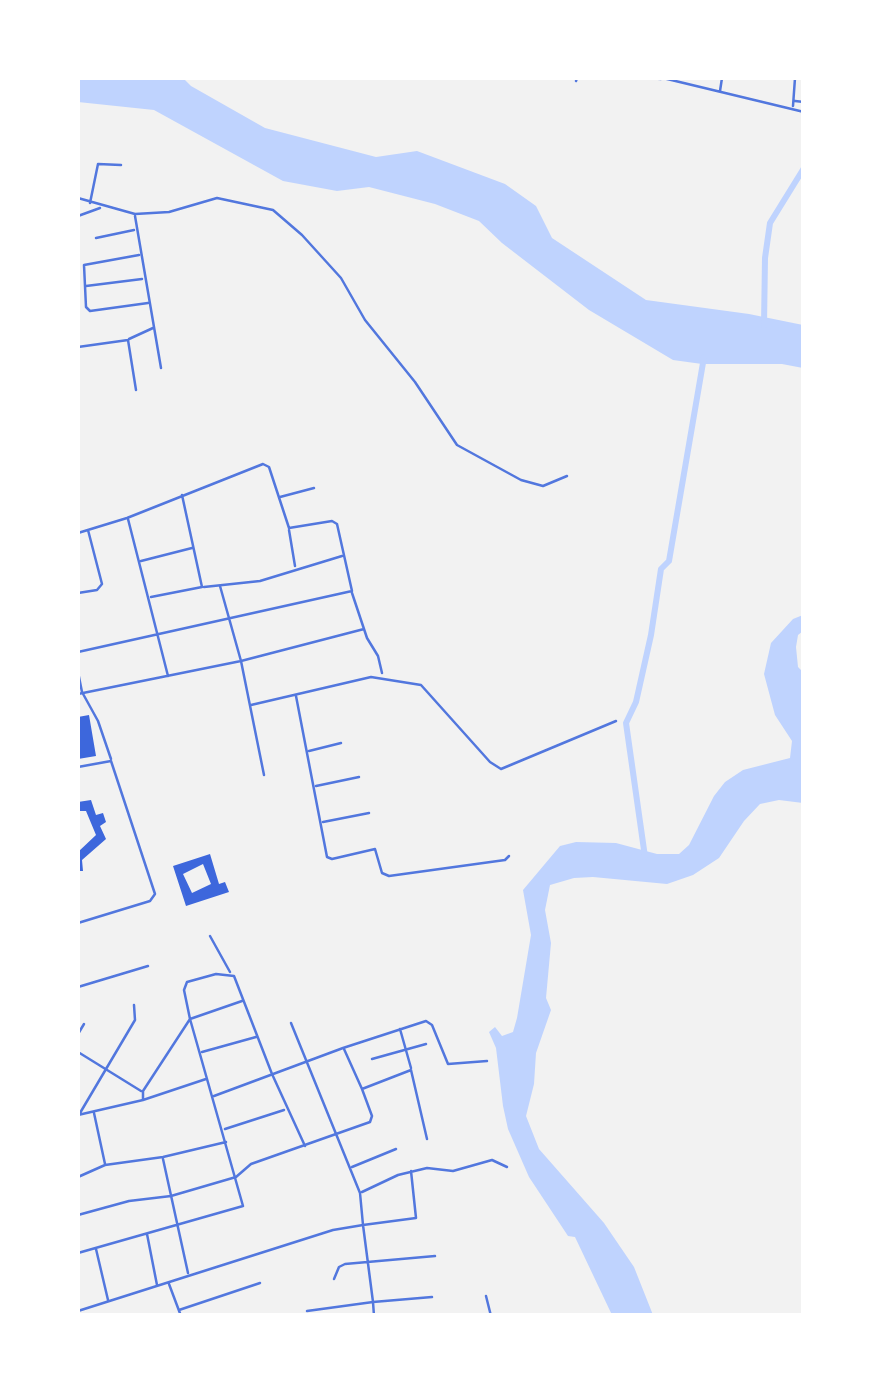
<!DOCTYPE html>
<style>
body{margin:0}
#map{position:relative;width:881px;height:1393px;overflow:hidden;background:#f2f2f2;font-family:Raleway,sans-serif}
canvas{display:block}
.frame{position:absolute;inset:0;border:80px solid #fff;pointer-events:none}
</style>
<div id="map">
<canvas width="881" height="1393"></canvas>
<div class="frame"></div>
</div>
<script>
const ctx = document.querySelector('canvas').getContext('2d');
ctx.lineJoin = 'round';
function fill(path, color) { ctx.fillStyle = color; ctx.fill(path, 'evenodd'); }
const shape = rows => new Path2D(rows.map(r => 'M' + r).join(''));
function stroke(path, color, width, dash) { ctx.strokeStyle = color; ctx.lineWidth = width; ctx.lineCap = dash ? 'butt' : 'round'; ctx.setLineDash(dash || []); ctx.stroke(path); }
fill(shape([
 [78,78,183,78,191,86,265,128,376,157,417,151,505,184,536,206,552,238,646,300,749,314,803,325,803,368,782,364,702,364,673,360,589,310,502,243,479,221,435,204,369,187,337,191,283,181,154,110,78,102],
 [803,615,803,631,798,635,796,647,798,667,803,672,803,803,779,800,760,804,744,821,719,858,693,875,667,884,593,877,574,878,550,885,545,910,551,943,546,998,551,1010,536,1053,534,1084,526,1116,539,1149,604,1223,634,1267,653,1315,612,1315,575,1237,568,1236,529,1177,508,1129,503,1106,496,1048,489,1032,495,1027,502,1036,513,1032,517,1018,531,935,523,890,560,846,576,842,616,843,657,854,679,854,689,845,714,796,725,782,743,770,790,758,792,741,775,715,764,674,771,643,793,619]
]), '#bfd3fe');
stroke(shape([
 [764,325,765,258,770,223,804,168],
 [645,857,626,723,636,702,651,635,661,569,669,561,704,357]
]), '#bfd3fe', 6);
fill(shape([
 [89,715,96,756,78,759,78,717],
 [91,800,96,815,103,813,106,822,100,826,106,839,82,860,83,871,78,871,78,852,96,835,86,811,78,811,78,802],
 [210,854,219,884,225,882,229,892,186,906,173,866],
 [203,864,211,884,192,893,183,874]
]), '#3d67dc');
stroke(shape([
 [648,78,661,79],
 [663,78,804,112],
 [576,81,577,78],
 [720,91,722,78],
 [795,101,804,102],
 [793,106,795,78],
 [78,198,135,214,169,212,217,198,273,210,302,235,341,278,365,320,415,382,457,445,521,480,543,486,567,476],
 [90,203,98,164,121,165],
 [78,216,100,208],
 [135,216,161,368],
 [96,238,134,230],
 [139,255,84,265,86,307,90,311,148,303],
 [86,286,142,279],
 [129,339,153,328],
 [78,347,128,340,136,390],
 [280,497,314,488],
 [128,519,168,676],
 [289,530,295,566],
 [78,533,127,518,263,464,269,467,289,528,332,521,337,524,352,591,78,652],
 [141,561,192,548],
 [220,586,241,661,264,775],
 [204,587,260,581,342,556],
 [78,593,97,590,102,584,88,530],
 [352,593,367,638,378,656,382,673],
 [151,597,202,587,182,495],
 [78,672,82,692,98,721,111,759],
 [78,694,241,661,364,629],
 [296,696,327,857,332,859,375,849,382,873,389,876,505,860,509,856],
 [251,705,371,677,421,685,490,762,501,769,616,721],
 [309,751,341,743],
 [78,767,111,761,155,894,150,901,78,923],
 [316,786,359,777],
 [323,822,369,813],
 [210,936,230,972],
 [78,987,148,966],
 [400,1029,411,1068],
 [78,1034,84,1024],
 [344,1049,362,1089,411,1070,427,1139],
 [78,1052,141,1091],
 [202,1052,256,1037],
 [372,1059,426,1044],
 [214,1096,343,1048,426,1021,432,1025,448,1064,487,1061],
 [143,1100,143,1091,190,1019,242,1001],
 [80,1113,135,1020,134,1005],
 [94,1113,105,1164],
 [78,1115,143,1100,206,1079],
 [225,1129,284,1110],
 [163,1159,188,1273],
 [352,1167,396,1149],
 [411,1171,416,1218,363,1225,373,1302,432,1297],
 [78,1177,105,1165,163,1157,226,1142],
 [362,1192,398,1175,427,1168,453,1171,492,1160,507,1167],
 [78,1215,129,1201,171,1196,236,1177,251,1164,370,1122,372,1116,362,1089],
 [147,1234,157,1285],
 [96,1249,108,1300],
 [78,1253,243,1206,190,1019,184,990,187,982,216,974,234,976,272,1074,305,1146],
 [334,1279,339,1267,345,1264,435,1256],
 [169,1284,181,1316],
 [486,1296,491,1316],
 [179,1310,260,1283],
 [78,1311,333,1230,363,1225,360,1193,291,1023],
 [307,1311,373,1302,374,1316]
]), '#5277de', 2.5);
</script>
